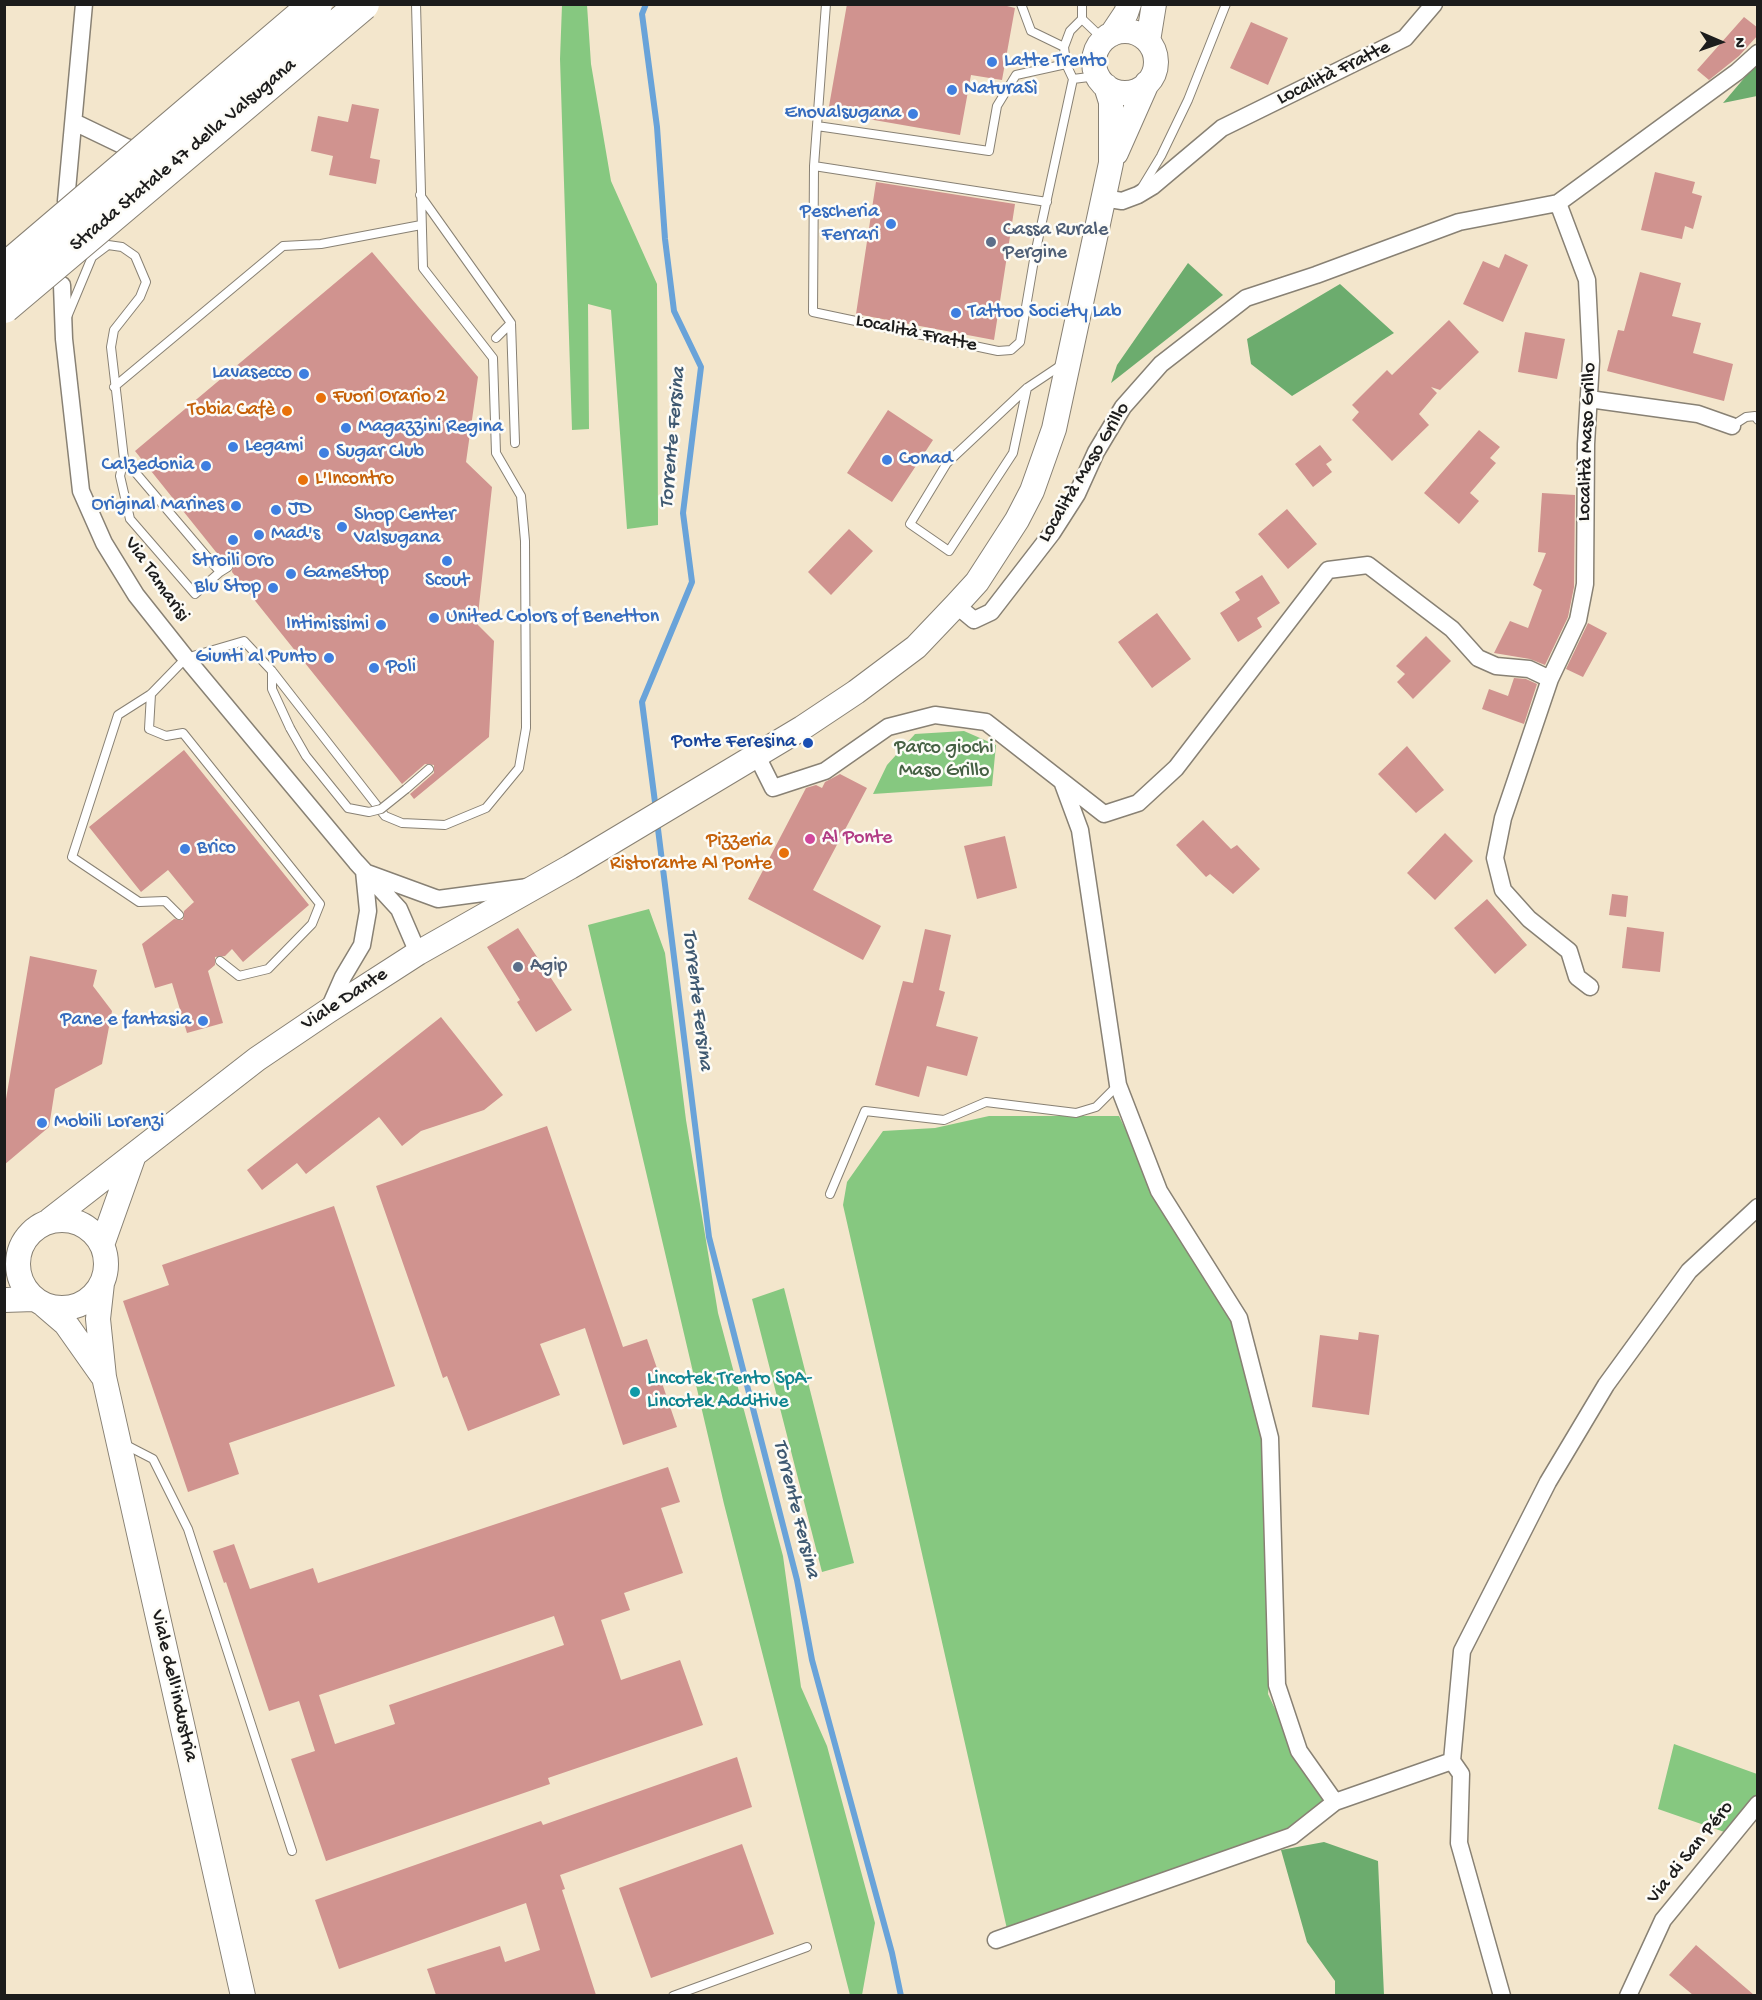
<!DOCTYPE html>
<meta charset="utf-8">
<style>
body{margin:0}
#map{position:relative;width:1762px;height:2000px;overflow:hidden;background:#f3e6cc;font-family:"Gochi Hand",sans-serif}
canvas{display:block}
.frame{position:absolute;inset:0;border:6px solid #1c1c1c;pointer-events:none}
.north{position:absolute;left:1690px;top:12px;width:60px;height:60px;-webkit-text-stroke:4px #fdfcf7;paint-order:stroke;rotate:92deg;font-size:16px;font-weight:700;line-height:24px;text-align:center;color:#1c1c1c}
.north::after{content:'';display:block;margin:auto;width:21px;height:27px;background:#1c1c1c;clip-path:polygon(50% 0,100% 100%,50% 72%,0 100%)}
</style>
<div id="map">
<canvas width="1762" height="2000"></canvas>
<div class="frame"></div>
<div class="north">N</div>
</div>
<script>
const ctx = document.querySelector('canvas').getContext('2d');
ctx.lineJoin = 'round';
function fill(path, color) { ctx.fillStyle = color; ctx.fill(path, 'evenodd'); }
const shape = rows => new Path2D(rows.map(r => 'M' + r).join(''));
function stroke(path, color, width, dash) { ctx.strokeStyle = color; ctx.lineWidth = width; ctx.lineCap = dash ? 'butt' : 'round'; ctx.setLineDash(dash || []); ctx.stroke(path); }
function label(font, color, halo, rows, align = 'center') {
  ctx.font = font + ' "Gochi Hand",sans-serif'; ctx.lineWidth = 5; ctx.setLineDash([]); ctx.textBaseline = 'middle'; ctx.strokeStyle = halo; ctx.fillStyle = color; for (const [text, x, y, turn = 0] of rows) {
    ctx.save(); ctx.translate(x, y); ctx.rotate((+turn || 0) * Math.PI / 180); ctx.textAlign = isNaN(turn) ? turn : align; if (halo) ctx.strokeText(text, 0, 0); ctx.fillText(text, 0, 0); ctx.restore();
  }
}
fill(shape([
 [562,5,587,5,591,64,611,181,657,284,658,525,627,529,611,310,588,304,589,429,572,430,560,59],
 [964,731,996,745,992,786,873,794,887,765,915,734],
 [649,909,665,953,686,1120,718,1313,783,1556,801,1687,827,1746,875,1923,862,1995,850,1995,724,1504,588,925],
 [989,1116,1119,1116,1169,1219,1234,1320,1264,1438,1272,1649,1268,1694,1296,1753,1330,1801,1291,1833,1007,1929,843,1205,847,1182,883,1131,935,1128],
 [784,1288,854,1563,822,1572,752,1299],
 [1674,1744,1757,1774,1757,1798,1733,1835,1658,1809]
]), '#86c880');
fill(shape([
 [1757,63,1757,96,1723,103],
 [1188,263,1223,295,1111,383,1117,365],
 [1340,284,1394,333,1292,396,1251,364,1247,339],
 [1324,1842,1378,1861,1384,1995,1335,1995,1335,1981,1307,1942,1281,1850]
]), '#6cac6e');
stroke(shape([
 [646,4,642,14,657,127,665,239,674,311,701,367,683,513,692,582,642,702,656,810],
 [657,821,709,1237,797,1580,812,1660,892,1953,901,1996]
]), '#69a3d9', 6);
fill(shape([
 [847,4,999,4,1015,8,1002,80,971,75,960,135,828,112],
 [1744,17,1758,28,1758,35,1739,56,1709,80,1697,70],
 [1251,22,1288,38,1268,85,1230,68],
 [352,104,379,109,370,158,380,160,376,184,329,175,333,156,311,151,318,116,348,122],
 [1655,172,1695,182,1692,193,1702,196,1693,229,1685,226,1682,239,1641,230],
 [876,182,1015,204,994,340,856,314],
 [372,252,478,377,466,462,492,487,477,624,494,641,489,737,414,799,410,794,434,773,434,765,425,764,402,784,232,572,233,563,224,562,135,451],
 [1505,254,1528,265,1503,322,1463,304,1483,261,1499,268],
 [1640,272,1681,283,1672,316,1701,323,1693,353,1733,364,1724,401,1607,371,1618,330,1624,331],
 [1449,320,1479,352,1440,390,1431,387,1437,393,1419,414,1429,425,1392,461,1352,420,1359,412,1352,405,1387,370,1392,375],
 [1525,332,1565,339,1557,379,1518,372],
 [888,410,933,440,892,502,847,473],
 [1479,430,1500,447,1490,458,1496,463,1470,493,1479,501,1459,524,1424,493],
 [1320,445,1332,460,1326,464,1332,472,1313,487,1295,464],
 [1542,493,1575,495,1574,587,1568,617,1545,665,1530,659,1494,653,1510,621,1528,628,1542,590,1533,585,1546,553,1538,552],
 [1287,509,1317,544,1288,569,1258,534],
 [849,529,873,551,831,595,808,572],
 [1262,575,1280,603,1257,618,1262,627,1238,642,1220,613,1240,600,1235,592],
 [1157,613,1191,659,1152,688,1118,642],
 [1588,623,1607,633,1583,677,1566,669],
 [1426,636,1451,661,1413,699,1397,682,1405,674,1396,666],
 [1514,678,1526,679,1537,684,1524,724,1482,709,1489,689,1508,696],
 [1407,746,1444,790,1416,813,1378,774],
 [184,750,309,905,243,962,232,949,225,956,215,957,215,965,208,971,223,1023,187,1033,172,983,155,988,142,944,174,919,183,920,184,911,194,902,168,870,141,892,89,827],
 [840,774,867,788,813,890,881,926,863,960,748,899,806,788,816,785,822,788,825,782],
 [1203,820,1231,849,1237,845,1260,869,1233,894,1210,874,1206,877,1176,845],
 [1445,833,1473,861,1435,900,1407,873],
 [1005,836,1017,888,977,899,964,846],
 [1612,894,1628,896,1626,917,1609,915],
 [1487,899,1527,945,1495,974,1454,928],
 [1627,927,1664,932,1660,972,1622,968],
 [518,928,572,1010,536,1032,517,1002,520,1000,487,947],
 [925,929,951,935,939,990,945,992,936,1026,978,1037,967,1076,927,1066,919,1097,875,1085,903,981,913,983],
 [30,956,97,970,93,986,112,1011,102,1064,55,1089,49,1127,4,1165,4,1111],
 [441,1017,503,1095,484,1110,421,1131,402,1146,379,1117,306,1174,297,1163,262,1190,247,1170],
 [547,1126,623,1347,647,1339,677,1427,623,1445,585,1328,540,1344,560,1395,468,1431,447,1376,443,1378,376,1186],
 [334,1206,395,1386,229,1443,239,1474,188,1492,123,1301,169,1285,162,1265],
 [1359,1332,1379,1335,1369,1415,1312,1407,1320,1335,1358,1340],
 [668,1467,680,1502,661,1508,683,1573,624,1593,630,1610,601,1620,621,1680,680,1660,703,1725,548,1778,550,1784,326,1861,291,1759,315,1751,299,1701,269,1711,226,1582,224,1583,213,1551,234,1544,250,1589,313,1568,318,1583],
 [554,1616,564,1645,389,1705,395,1724,335,1744,319,1695],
 [737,1757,752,1807,560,1875,565,1889,562,1890,596,1995,436,1995,427,1969,500,1946,505,1962,540,1950,526,1903,339,1969,315,1900,541,1821,543,1825],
 [742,1844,774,1934,651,1978,619,1888],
 [1696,1945,1754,1995,1693,1995,1669,1975]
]), '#d0938f');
const lane = shape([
 [1021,4,1031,31,1064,47],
 [1082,19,1103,39],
 [1073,79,1097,76],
 [817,126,989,151,997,106,1016,75,1066,64],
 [814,166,826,4],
 [1141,189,1161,156,1188,100,1226,4],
 [420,195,511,323,515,443],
 [1047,202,814,166,813,312,998,351,1011,350,1020,342,1035,254,1073,79,1066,64,1064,47,1070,31,1082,19,1082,4],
 [67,317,92,257,108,245,122,247,135,256,146,282,140,297,114,330,111,347,124,459,120,476,130,519,195,594,220,572,124,459],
 [496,338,511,323],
 [114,387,283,246,321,244,421,225],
 [1027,388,1013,453,949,551,910,524,947,463,1027,388,1063,364],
 [1732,426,1746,417,1755,416,1758,420],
 [220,572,228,567],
 [272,671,272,689,290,728],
 [151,694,149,729,166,736,183,733,320,904,312,924,268,969,239,976,220,961],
 [406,789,429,769],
 [179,915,165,901,139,902,72,857,118,715,151,694,186,658,244,641,272,671,385,816,402,823,445,825,486,808,519,768,526,728,525,541,521,496,496,453,493,358,423,268,416,4],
 [830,1194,865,1111,944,1120,986,1102,1076,1113,1096,1107,1118,1085],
 [124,1444,153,1459,188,1529,292,1851],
 [673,1996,807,1947]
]);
const street = shape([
 [74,122,126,147,145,153],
 [1103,198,1122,201,1138,195,1153,186,1222,128,1405,38,1434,4],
 [66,201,84,4],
 [62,285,64,339,81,491,104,543,136,595,186,658,356,862,399,909,418,953],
 [1589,399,1698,414,1732,426],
 [956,605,974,620,991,612,1052,533,1077,494,1096,452,1123,407,1161,364,1246,298,1316,275,1459,222,1558,203,1737,72,1758,53],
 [1550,679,1578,620,1585,584,1586,444,1591,361,1587,280,1558,203],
 [757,756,773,788,825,771,888,727,935,715,986,722,1104,814,1138,803,1176,768,1328,570,1368,565,1452,629,1478,658,1496,666,1529,669,1550,679,1503,818,1495,858,1503,890,1529,919,1569,951,1577,977,1590,987],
 [1063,784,1080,830,1118,1085,1159,1191,1239,1318,1270,1438,1277,1685,1299,1751,1335,1802],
 [367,873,438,899,528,887],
 [328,1011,343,977,362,945,368,911,364,871],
 [996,1940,1292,1836,1335,1802,1452,1761],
 [1502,1996,1459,1843,1461,1774,1452,1761,1462,1651,1548,1482,1606,1385,1689,1271,1758,1207],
 [1628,1996,1663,1920,1758,1804]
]);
const secondary = shape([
 '1094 62a31 31 0 1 1 62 0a31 31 0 1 1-62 0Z',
 [1112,34,1126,13,1129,4],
 [1148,41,1154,4],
 [1116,153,1147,83],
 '18 1264a44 44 0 1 1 88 0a44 44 0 1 1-88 0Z',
 [50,1220,257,1059,328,1011,418,953,570,867,802,728,856,692,916,647,956,605,977,582,1017,520,1032,491,1054,429,1111,163,1111,102,1106,86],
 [102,1245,134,1155],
 [102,1283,98,1319,104,1377,243,1996],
 [4,1300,34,1299],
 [45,1306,66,1324,102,1375]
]);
stroke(lane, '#888174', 10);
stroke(street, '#888174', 19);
stroke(secondary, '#888174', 26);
stroke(lane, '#fff', 8);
stroke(street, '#fff', 16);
stroke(secondary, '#fff', 24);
const laneBridge = shape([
 [290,728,306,756,348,808,369,812,381,809,406,789]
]);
const highwayBridge = shape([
 [4,270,316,4],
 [4,307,363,4]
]);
stroke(laneBridge, '#888174', 10, []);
stroke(highwayBridge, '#888174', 34, []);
stroke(laneBridge, '#fff', 8);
stroke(highwayBridge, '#fff', 32);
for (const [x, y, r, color] of [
 [992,62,6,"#3f7fe0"],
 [952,90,6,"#3f7fe0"],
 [913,114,6,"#3f7fe0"],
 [891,224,6,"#3f7fe0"],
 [991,242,6,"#5c6f8a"],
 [956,313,6,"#3f7fe0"],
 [304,374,6,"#3f7fe0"],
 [321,398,6,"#e8710a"],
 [287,411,6,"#e8710a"],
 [346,428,6,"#3f7fe0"],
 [233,447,6,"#3f7fe0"],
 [324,453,6,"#3f7fe0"],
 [887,460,6,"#3f7fe0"],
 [206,466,6,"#3f7fe0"],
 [303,480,6,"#e8710a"],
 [236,506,6,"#3f7fe0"],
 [276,510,6,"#3f7fe0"],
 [342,527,6,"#3f7fe0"],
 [259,535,6,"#3f7fe0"],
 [233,540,6,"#3f7fe0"],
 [447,561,6,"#3f7fe0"],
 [291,574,6,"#3f7fe0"],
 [273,588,6,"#3f7fe0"],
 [434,618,6,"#3f7fe0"],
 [381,625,6,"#3f7fe0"],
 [329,658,6,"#3f7fe0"],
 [374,668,6,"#3f7fe0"],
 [808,743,6,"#1a4fb4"],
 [810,839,6,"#d1479c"],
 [185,849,6,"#3f7fe0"],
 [784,853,6,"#e8710a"],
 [518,967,6,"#5c6f8a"],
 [203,1021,6,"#3f7fe0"],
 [42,1123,6,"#3f7fe0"],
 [635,1392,6,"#0f9aa8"]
]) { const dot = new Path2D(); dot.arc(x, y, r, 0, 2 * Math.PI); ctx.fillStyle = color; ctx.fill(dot); stroke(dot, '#fdfcf7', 2); }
label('20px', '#366cbe', '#fdfcf7', [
 ["Latte Trento",1004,62],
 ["NaturaSì",964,90],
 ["Enovalsugana",901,114,"right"],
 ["Pescheria",879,213,"right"],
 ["Ferrari",879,236,"right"],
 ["Tattoo Society Lab",968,313],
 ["Lavasecco",292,374,"right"],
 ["Magazzini Regina",358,428],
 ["Legami",245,447],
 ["Sugar Club",336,453],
 ["Conad",899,460],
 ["Calzedonia",194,466,"right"],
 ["Original Marines",224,506,"right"],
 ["JD",288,510],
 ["Shop Center",354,516],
 ["Valsugana",354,539],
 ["Mad's",271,535],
 ["Stroili Oro",233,562,"center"],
 ["GameStop",303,574],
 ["Scout",447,582,"center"],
 ["Blu Stop",261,588,"right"],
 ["United Colors of Benetton",446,618],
 ["Intimissimi",369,625,"right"],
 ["Giunti al Punto",317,658,"right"],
 ["Poli",386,668],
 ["Brico",197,849],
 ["Pane e fantasia",191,1021,"right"],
 ["Mobili Lorenzi",54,1123]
], 'left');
label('20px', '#1c1c1c', '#fdfcf7', [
 ["Località Fratte",1334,74,-26],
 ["Strada Statale 47 della Valsugana",184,156,-40],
 ["Località Fratte",916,334,12],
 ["Località Maso Grillo",1588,442,-88],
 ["Località Maso Grillo",1085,473,-59],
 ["Via Tamarisi",156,580,55],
 ["Viale Dante",345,1000,-33],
 ["Viale dell'industria",173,1686,77],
 ["Via di San Péro",1691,1853,-51]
]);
label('20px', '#4e5e75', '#fdfcf7', [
 ["Cassa Rurale",1003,231],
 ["Pergine",1003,254],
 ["Agip",530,967]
], 'left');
label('20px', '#c56008', '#fdfcf7', [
 ["Fuori Orario 2",333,398],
 ["Tobia Cafè",275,411,"right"],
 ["L'Incontro",315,480],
 ["Pizzeria",772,842,"right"],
 ["Ristorante Al Ponte",772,865,"right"]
], 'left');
label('20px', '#164399', '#fdfcf7', [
 ["Ponte Feresina",796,743]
], 'right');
label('20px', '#466144', '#fdfcf7', [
 ["Parco giochi",944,749],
 ["Maso Grillo",944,772]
]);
label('20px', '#b23c85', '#fdfcf7', [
 ["Al Ponte",822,839]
], 'left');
label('20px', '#0d838f', '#fdfcf7', [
 ["Lincotek Trento SpA-",647,1380],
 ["Lincotek Additive",647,1403]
], 'left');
label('italic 21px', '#3f5971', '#fdfcf7', [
 ["Torrente Fersina",674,438,-85],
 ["Torrente Fersina",696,1000,83],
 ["Torrente Fersina",795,1509,76]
]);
</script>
